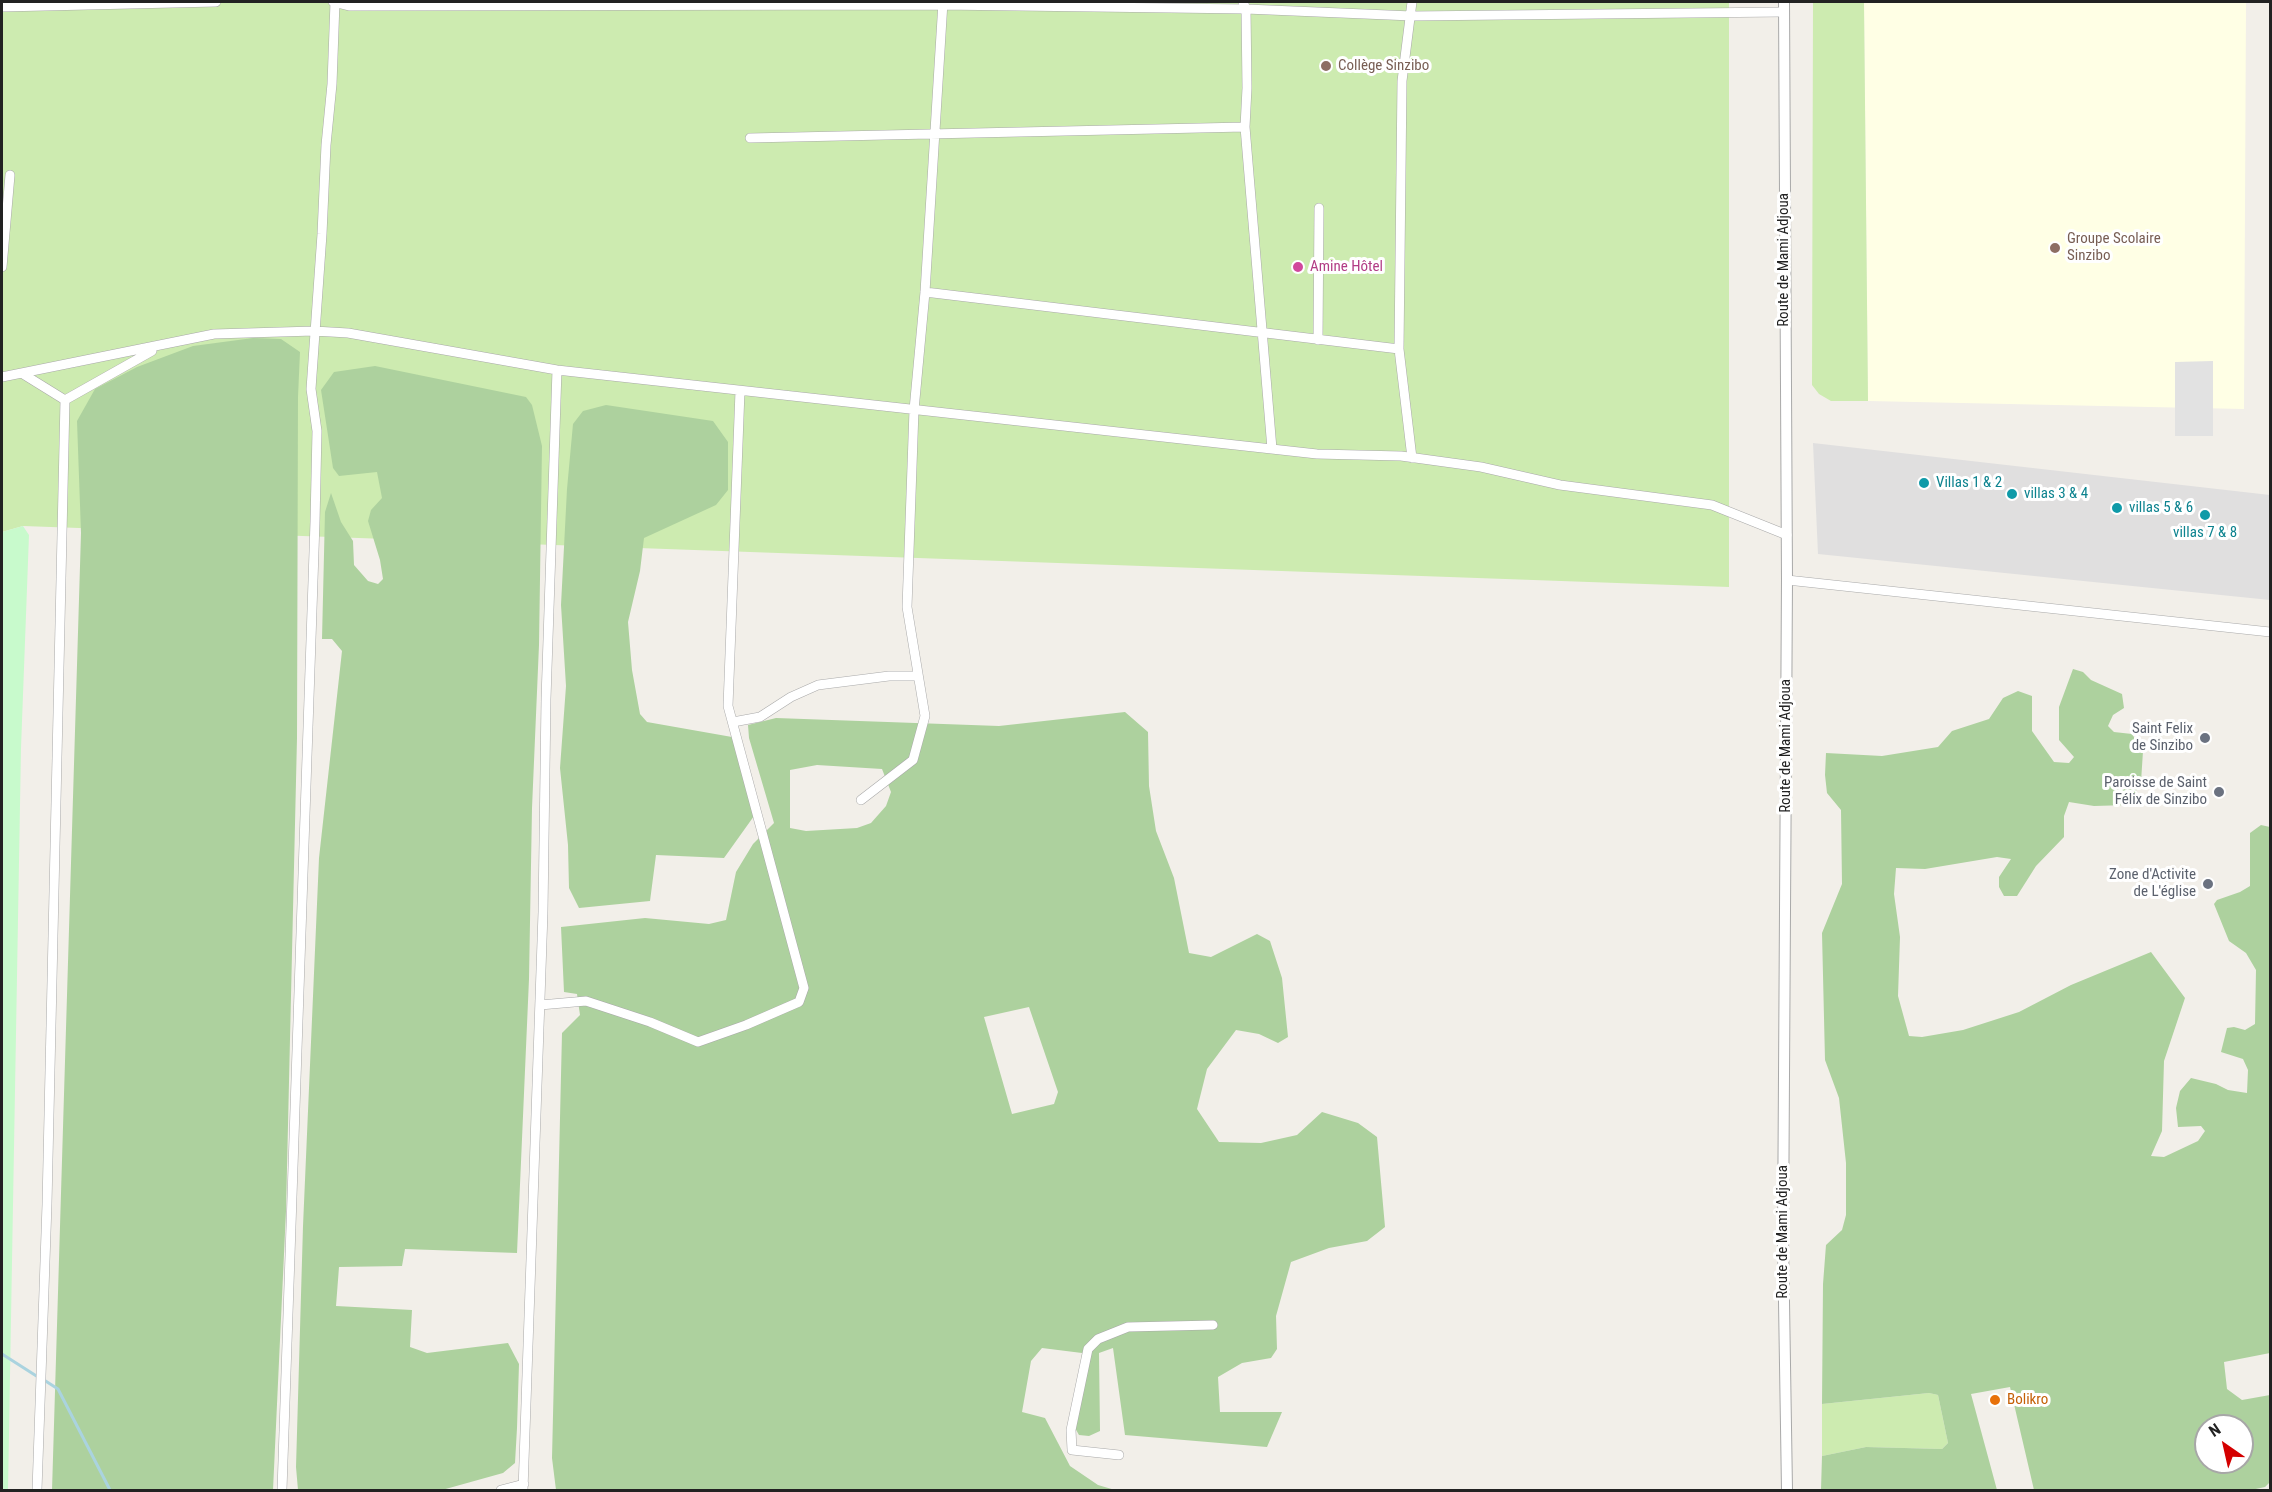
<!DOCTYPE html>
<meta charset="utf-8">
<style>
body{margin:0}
#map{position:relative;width:2272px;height:1492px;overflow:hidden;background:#f2efe9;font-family:"Roboto Condensed",sans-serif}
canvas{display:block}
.frame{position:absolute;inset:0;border:3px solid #222;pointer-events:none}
.north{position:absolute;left:2194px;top:1414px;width:60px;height:60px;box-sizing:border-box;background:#fff;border:2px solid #a7a7a7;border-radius:50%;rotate:326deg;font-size:16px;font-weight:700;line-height:24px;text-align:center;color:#222}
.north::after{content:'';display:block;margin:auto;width:21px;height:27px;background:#d40000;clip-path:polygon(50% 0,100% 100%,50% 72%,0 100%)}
</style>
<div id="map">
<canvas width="2272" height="1492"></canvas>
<div class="frame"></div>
<div class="north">N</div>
</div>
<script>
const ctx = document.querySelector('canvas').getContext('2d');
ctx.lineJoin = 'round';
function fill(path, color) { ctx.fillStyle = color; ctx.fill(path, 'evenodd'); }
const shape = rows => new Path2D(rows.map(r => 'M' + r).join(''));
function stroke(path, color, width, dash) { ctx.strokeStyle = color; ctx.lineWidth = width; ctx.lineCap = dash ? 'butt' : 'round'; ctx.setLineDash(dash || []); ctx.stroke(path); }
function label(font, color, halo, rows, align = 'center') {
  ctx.font = font + ' "Roboto Condensed",sans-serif'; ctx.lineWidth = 6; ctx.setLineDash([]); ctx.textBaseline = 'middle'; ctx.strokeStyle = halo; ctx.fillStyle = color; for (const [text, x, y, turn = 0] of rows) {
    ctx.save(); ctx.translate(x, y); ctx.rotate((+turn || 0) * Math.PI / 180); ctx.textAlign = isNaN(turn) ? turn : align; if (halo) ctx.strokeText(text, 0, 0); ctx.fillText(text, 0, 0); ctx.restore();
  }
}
fill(shape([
 [1813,443,2270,495,2270,600,1818,554]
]), '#e0dfdf');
fill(shape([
 [1864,2,2246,2,2244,409,1868,401]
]), '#ffffe5');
fill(shape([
 [2,2,1729,2,1729,587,23,526,2,532],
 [1813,2,1864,2,1868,401,1831,401,1819,394,1812,385],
 [1929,1393,1938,1395,1948,1443,1942,1449,1866,1447,1822,1456,1822,1404]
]), '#cdebb0');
fill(shape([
 [253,338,281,339,300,352,298,397,297,738,286,1211,273,1490,52,1490,81,533,77,421,95,389,137,367,193,346],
 [375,366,526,397,532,405,542,446,539,645,532,808,529,979,517,1253,405,1249,402,1266,339,1267,336,1306,412,1310,410,1347,427,1353,508,1343,519,1364,517,1428,515,1463,503,1473,442,1490,298,1490,296,1467,303,1226,319,858,342,651,332,639,322,639,325,512,331,493,341,522,353,541,354,565,368,581,378,584,383,579,380,560,368,521,371,510,382,498,377,472,339,476,333,468,321,390,334,372],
 [606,405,713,421,728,442,728,490,716,505,644,538,640,571,628,622,632,670,640,714,647,722,732,737,754,816,724,858,656,855,650,901,579,908,569,888,568,845,560,768,566,686,561,605,567,489,573,424,583,411],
 [2073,669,2083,672,2091,680,2122,694,2124,708,2113,715,2108,726,2114,732,2132,734,2143,751,2141,782,2128,805,2094,806,2069,802,2064,816,2064,837,2036,866,2017,896,2004,896,1999,887,1999,877,2011,859,1997,857,1925,869,1896,868,1894,894,1900,937,1898,996,1909,1036,1922,1037,1963,1030,2019,1012,2071,985,2151,952,2185,998,2164,1061,2162,1131,2151,1156,2164,1157,2198,1141,2205,1131,2201,1126,2178,1127,2176,1108,2180,1091,2191,1078,2216,1084,2228,1090,2247,1093,2248,1070,2243,1059,2221,1052,2227,1028,2234,1027,2245,1030,2255,1024,2256,970,2246,953,2229,941,2214,904,2217,900,2240,892,2250,886,2250,833,2261,825,2270,827,2270,1353,2224,1362,2227,1389,2242,1400,2270,1395,2270,1482,2265,1487,2251,1490,2034,1490,2010,1387,1971,1394,1997,1490,1821,1490,1822,1456,1866,1447,1942,1449,1948,1443,1938,1395,1929,1393,1822,1404,1823,1284,1826,1245,1842,1230,1846,1215,1846,1163,1839,1098,1825,1060,1822,933,1842,884,1841,810,1827,793,1825,775,1826,753,1882,756,1938,747,1952,731,1989,719,2003,698,2018,691,2032,696,2032,731,2054,762,2069,763,2074,757,2059,740,2059,707],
 [2206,1426,2242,1426,2242,1462,2206,1462],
 [1125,712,1148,732,1149,786,1156,831,1174,878,1189,953,1211,957,1257,934,1270,941,1282,978,1288,1037,1278,1043,1259,1034,1236,1030,1207,1069,1197,1109,1219,1142,1261,1143,1297,1135,1322,1112,1358,1123,1377,1137,1385,1227,1367,1241,1329,1248,1291,1262,1276,1316,1277,1349,1271,1358,1242,1363,1218,1377,1220,1412,1282,1412,1267,1447,1125,1435,1113,1348,1099,1353,1100,1431,1089,1436,1079,1435,1075,1428,1082,1353,1042,1348,1031,1361,1022,1412,1045,1418,1070,1466,1098,1485,1115,1490,556,1490,552,1458,562,1033,580,1015,577,994,564,992,561,927,645,918,709,924,726,920,736,872,753,844,774,823,749,738,748,725,776,718,999,726],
 [817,765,882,769,891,792,886,806,871,823,857,828,806,831,790,828,790,770],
 [1029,1007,1058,1092,1054,1104,1012,1114,984,1017]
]), '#add19e');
fill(shape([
 [23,526,29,535,21,748,8,1490,2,1490,2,532]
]), '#c8facc');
fill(shape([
 [2213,361,2213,436,2175,436,2175,362]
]), '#e2e2e2');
stroke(shape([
 [2,1354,38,1377],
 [44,1380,58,1389,110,1490]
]), '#aad3df', 3);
const minor = shape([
 [333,2,349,6,942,5,1246,9,1412,16,1784,12],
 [1243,2,1246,9,1247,88,1245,127,1272,449],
 [1412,2,1402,81,1399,349,1412,458],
 [2,7,216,2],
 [750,138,1245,127],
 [2,267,10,175],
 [925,292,1399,349],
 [1318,340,1319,208],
 [23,374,65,400,47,1204,37,1490],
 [2,377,214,334,314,331,348,333,557,370,1317,454,1401,456,1481,467,1560,485,1712,505,1787,535],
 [65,400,152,351],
 [1787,580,2270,632],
 [733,722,760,717,791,697,818,685,889,676,918,676],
 [861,800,913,760,925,716,907,607,914,410,925,292,943,2],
 [540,1005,586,1001,650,1022,698,1042,746,1025,799,1002,804,988,728,706,740,391],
 [1119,1455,1072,1450,1071,1430,1088,1349,1098,1339,1128,1327,1213,1325],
 [282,1490,315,522,317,431,311,389,322,234,326,145,332,84,335,2],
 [501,1490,524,1484],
 [523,1490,543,912,546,699,557,370]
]);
const tertiary = shape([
 [1784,2,1787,580,1783,1239,1787,1490]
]);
stroke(minor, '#a9a9a9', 10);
stroke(tertiary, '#a9a9a9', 12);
stroke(minor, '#fff', 9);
stroke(tertiary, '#fff', 10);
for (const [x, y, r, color] of [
 [1326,66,6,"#8d6e63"],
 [2055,248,6,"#8d6e63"],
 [1298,267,6,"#d1479c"],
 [1924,483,6,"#0f9aa8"],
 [2012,494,6,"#0f9aa8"],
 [2117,508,6,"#0f9aa8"],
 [2205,515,6,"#0f9aa8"],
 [2205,738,6,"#6b7280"],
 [2219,792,6,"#6b7280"],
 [2208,884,6,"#6b7280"],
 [1995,1400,6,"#e8710a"]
]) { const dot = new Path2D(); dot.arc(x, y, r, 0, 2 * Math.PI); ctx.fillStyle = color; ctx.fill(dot); stroke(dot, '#fff', 2); }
label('15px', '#785e54', '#fff', [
 ["Collège Sinzibo",1338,66],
 ["Groupe Scolaire",2067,239],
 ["Sinzibo",2067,256]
], 'left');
label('15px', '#222', '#fff', [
 ["Route de Mami Adjoua",1784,260,-90],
 ["Route de Mami Adjoua",1786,746,-90],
 ["Route de Mami Adjoua",1783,1232,-90]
]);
label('15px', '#b23c85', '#fff', [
 ["Amine Hôtel",1310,267]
], 'left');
label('15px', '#0d838f', '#fff', [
 ["Villas 1 & 2",1936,483],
 ["villas 3 & 4",2024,494],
 ["villas 5 & 6",2129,508],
 ["villas 7 & 8",2205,533,"center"]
], 'left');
label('15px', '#5b616d', '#fff', [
 ["Saint Felix",2193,729],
 ["de Sinzibo",2193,746],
 ["Paroisse de Saint",2207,783],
 ["Félix de Sinzibo",2207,800],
 ["Zone d'Activite",2196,875],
 ["de L'église",2196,892]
], 'right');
label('15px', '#c56008', '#fff', [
 ["Bolikro",2007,1400]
], 'left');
</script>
